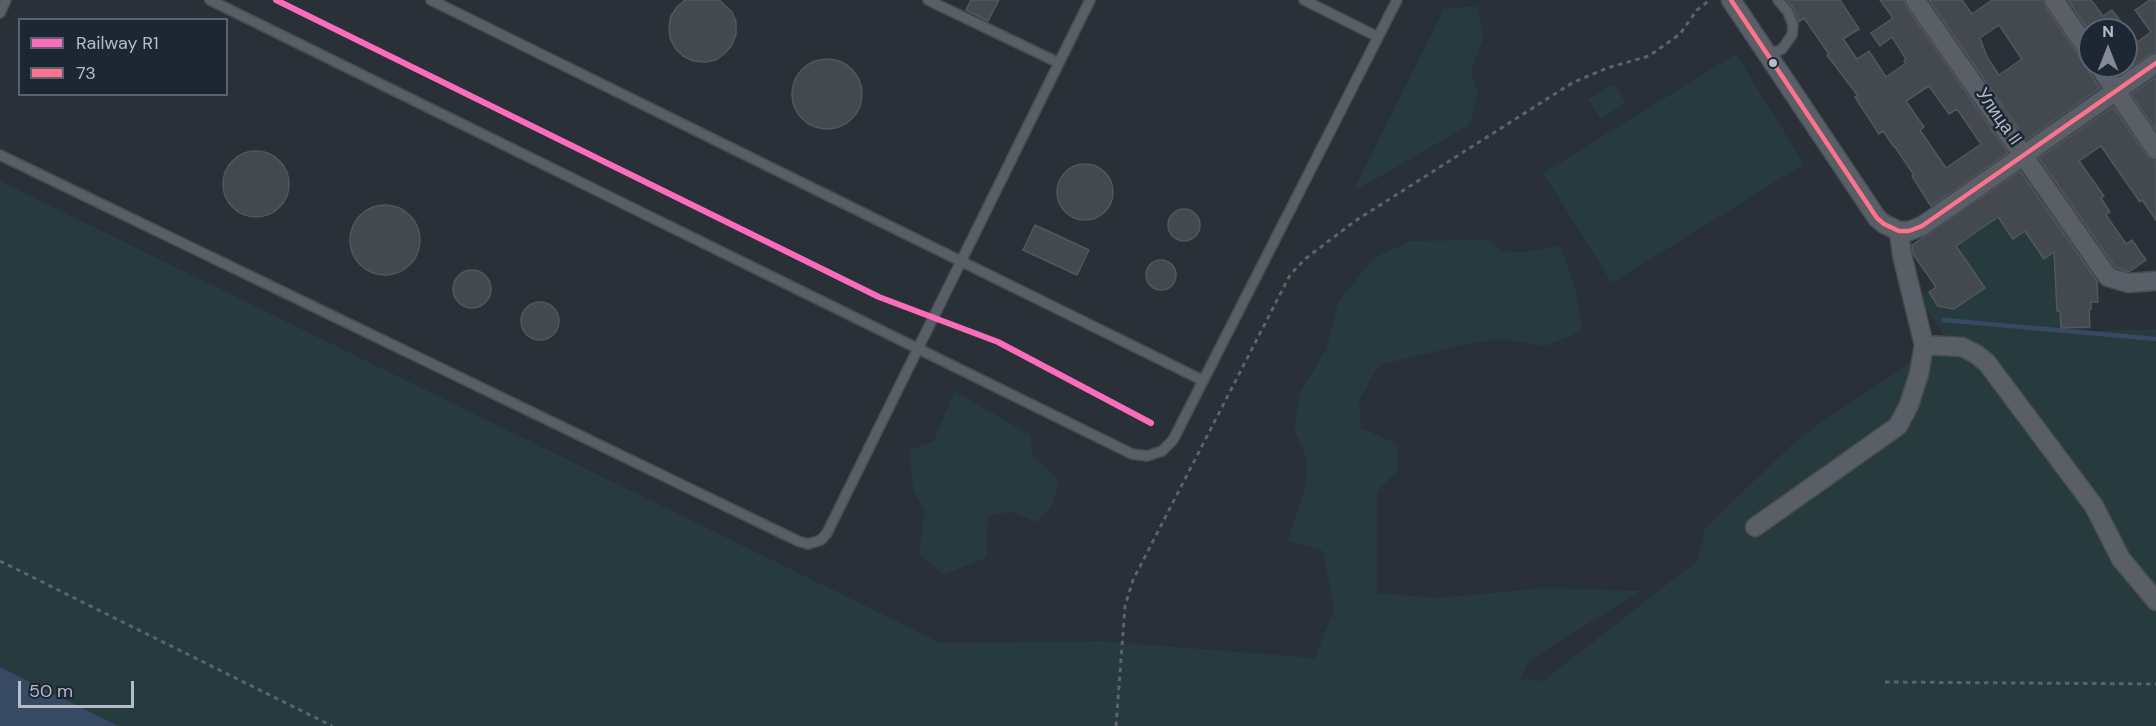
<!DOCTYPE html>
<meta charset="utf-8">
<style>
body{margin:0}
#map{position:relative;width:2156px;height:726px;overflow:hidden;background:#2a3038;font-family:"DM Sans",sans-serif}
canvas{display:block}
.legend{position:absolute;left:18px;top:18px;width:210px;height:78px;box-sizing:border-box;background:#1d2633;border:2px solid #59626f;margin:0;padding:8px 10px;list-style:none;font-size:18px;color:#b4bcc9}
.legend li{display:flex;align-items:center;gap:12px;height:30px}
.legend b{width:30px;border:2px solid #59626f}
.north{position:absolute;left:2078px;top:18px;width:60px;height:60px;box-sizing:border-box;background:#1d2633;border:2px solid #59626f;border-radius:50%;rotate:0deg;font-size:16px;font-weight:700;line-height:24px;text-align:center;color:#b4bcc9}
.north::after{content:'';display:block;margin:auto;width:21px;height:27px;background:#848b96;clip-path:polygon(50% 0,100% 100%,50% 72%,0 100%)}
.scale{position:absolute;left:18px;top:681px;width:116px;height:27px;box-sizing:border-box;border:3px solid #b4bcc9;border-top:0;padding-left:8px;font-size:18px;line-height:21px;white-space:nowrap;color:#b4bcc9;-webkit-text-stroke:4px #1d2633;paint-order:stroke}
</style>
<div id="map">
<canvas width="2156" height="726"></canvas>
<ul class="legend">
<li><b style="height:8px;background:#fb6dba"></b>Railway R1</li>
<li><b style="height:8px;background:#fc738d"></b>73</li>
</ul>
<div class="north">N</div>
<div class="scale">50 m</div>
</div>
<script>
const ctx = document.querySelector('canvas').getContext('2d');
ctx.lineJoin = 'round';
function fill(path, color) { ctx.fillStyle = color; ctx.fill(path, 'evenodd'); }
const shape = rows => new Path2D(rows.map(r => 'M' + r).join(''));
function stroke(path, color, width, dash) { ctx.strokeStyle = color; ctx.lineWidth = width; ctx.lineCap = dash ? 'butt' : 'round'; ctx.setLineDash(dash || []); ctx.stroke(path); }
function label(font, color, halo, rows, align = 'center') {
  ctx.font = font + ' "DM Sans",sans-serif'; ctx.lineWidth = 5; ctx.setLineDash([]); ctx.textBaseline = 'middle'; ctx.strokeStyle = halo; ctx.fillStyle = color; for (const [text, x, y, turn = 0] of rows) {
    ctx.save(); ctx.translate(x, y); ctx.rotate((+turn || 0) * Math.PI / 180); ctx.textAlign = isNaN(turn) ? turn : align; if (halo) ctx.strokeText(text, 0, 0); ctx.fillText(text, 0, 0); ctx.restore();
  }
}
fill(shape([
 [1477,6,1484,37,1471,71,1478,94,1469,125,1353,192,1444,9],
 [1736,54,1804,164,1612,283,1543,173],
 [1614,84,1626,103,1601,119,1588,99],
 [0,181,941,643,1100,641,1315,658,1334,609,1323,551,1288,540,1304,493,1308,462,1294,429,1300,392,1326,350,1338,302,1374,258,1410,241,1489,240,1500,251,1525,252,1560,246,1577,294,1582,331,1545,346,1502,339,1466,344,1379,365,1359,400,1361,428,1398,444,1398,470,1377,492,1377,593,1438,598,1546,588,1641,591,1530,660,1520,679,1543,681,1697,561,1705,528,1799,438,1945,338,1920,298,1929,292,1938,306,1954,309,1985,288,1956,246,1997,218,1995,215,2008,216,2001,222,2013,239,2037,223,2043,231,2031,240,2044,258,2060,248,2058,311,2090,327,2090,331,2156,329,2156,726,118,726,0,667],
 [954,391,1030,435,1033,456,1059,481,1051,508,1036,522,1011,512,988,515,987,557,944,575,919,553,925,512,913,489,909,450,934,441]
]), '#273a3e');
fill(shape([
 [0,667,118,726,0,726]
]), '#384963');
stroke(shape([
 [1944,320,2156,339]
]), '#384963', 4.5);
const building = shape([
 [685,0,719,0,732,12,736,22,736,34,732,45,725,53,716,60,705,62,693,61,683,56,675,48,670,38,669,26,671,16,677,7,685,0],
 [971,0,999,0,988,21,966,10,971,0],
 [1787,0,1840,0,1859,29,1843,39,1857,59,1869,51,1886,77,1906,63,1904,61,1906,59,1892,37,1880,46,1871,33,1893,18,1880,0,1904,0,1906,6,2008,153,1931,206,1912,176,1914,175,1895,147,1894,147,1883,131,1879,134,1855,97,1858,96,1827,55,1829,54,1804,18,1799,22,1794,9,1787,0],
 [1929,86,1949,114,1957,109,1981,144,1946,168,1920,130,1924,127,1906,101,1929,86],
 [1929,0,1962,0,1972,14,1992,0,2043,0,2045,6,2081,59,2088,64,2089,72,2100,88,2026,140,1929,0],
 [1999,25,2022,59,1999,75,1987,57,1980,38,1999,25],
 [2068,0,2091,0,2103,16,2112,10,2121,22,2113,30,2090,30,2090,33,2068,0],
 [2150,0,2156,0,2156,52,2150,54,2119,75,2113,66,2126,66,2126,50,2151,32,2135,10,2150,0],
 '792 94a35 35 0 1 1 70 0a35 35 0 1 1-70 0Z',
 [2156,77,2156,130,2131,94,2156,77],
 [2113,107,2147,156,2156,161,2156,220,2142,200,2140,202,2101,146,2079,161,2104,196,2101,198,2110,212,2106,215,2126,244,2132,240,2146,260,2129,272,2115,267,2039,158,2113,107],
 '223 184a33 33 0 1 1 66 0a33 33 0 1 1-66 0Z',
 '1057 192a28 28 0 1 1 56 0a28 28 0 1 1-56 0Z',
 [2020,171,2097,281,2098,302,2091,302,2091,309,2089,310,2090,327,2061,328,2060,311,2057,311,2054,252,2044,259,2025,231,2013,239,1998,217,1956,246,1985,288,1954,309,1938,306,1929,292,1936,287,1913,254,1912,245,2020,171],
 '350 240a35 35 0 1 1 70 0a35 35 0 1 1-70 0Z',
 '1168 225a16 16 0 1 1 32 0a16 16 0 1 1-32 0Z',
 [1035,225,1089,250,1077,275,1023,250,1035,225],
 '1146 275a15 15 0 1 1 30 0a15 15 0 1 1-30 0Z',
 '453 289a19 19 0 1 1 38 0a19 19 0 1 1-38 0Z',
 '521 321a19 19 0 1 1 38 0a19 19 0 1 1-38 0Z'
]);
fill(building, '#444950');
stroke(building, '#52575f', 1.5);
const lane = shape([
 [210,0,1132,454,1147,456,1162,451,1173,440,1397,0],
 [431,0,1202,380],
 [928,0,1059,63],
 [1304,0,1378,37],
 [0,13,6,0],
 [1769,55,1782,49,1792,35,1793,25,1788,12,1778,0],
 [0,155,798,541,808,544,821,540,827,533,1090,0]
]);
const street = shape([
 [1731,0,1877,218,1884,224,1899,231,1909,231,1922,226,2156,63],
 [1915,0,2108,277,2128,283,2156,281],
 [2054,0,2090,53],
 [2099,66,2156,150],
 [1924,345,1962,347,1976,354,1987,363,2094,506,2121,559,2156,601],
 [1755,527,1898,426,1909,405,1919,374,1924,345,1902,255,1899,231]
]);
stroke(lane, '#484c53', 12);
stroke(street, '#484c53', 21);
stroke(shape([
 [0,561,332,726],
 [1885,682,2156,684],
 [1116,726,1125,606,1133,580,1290,275,1305,259,1355,221,1572,83,1607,68,1649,56,1680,34,1697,10,1710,0]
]), '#5d636a', 3, [4.5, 4.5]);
stroke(lane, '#5a5e66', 9);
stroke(street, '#5a5e66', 18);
stroke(shape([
 [1731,0,1877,218,1884,224,1899,231,1909,231,1922,226,2156,63]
]), '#fc738d', 4.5);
stroke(shape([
 [276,0,879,297,998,342,1151,423]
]), '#fb6dba', 6);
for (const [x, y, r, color] of [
 [1773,63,5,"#b4bcc9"]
]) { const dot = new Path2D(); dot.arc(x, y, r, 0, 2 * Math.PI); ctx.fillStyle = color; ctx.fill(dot); stroke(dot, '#1d2633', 2); }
label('18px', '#b4bcc9', '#1d2633', [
 ["Улица II",1998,117,55]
]);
</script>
